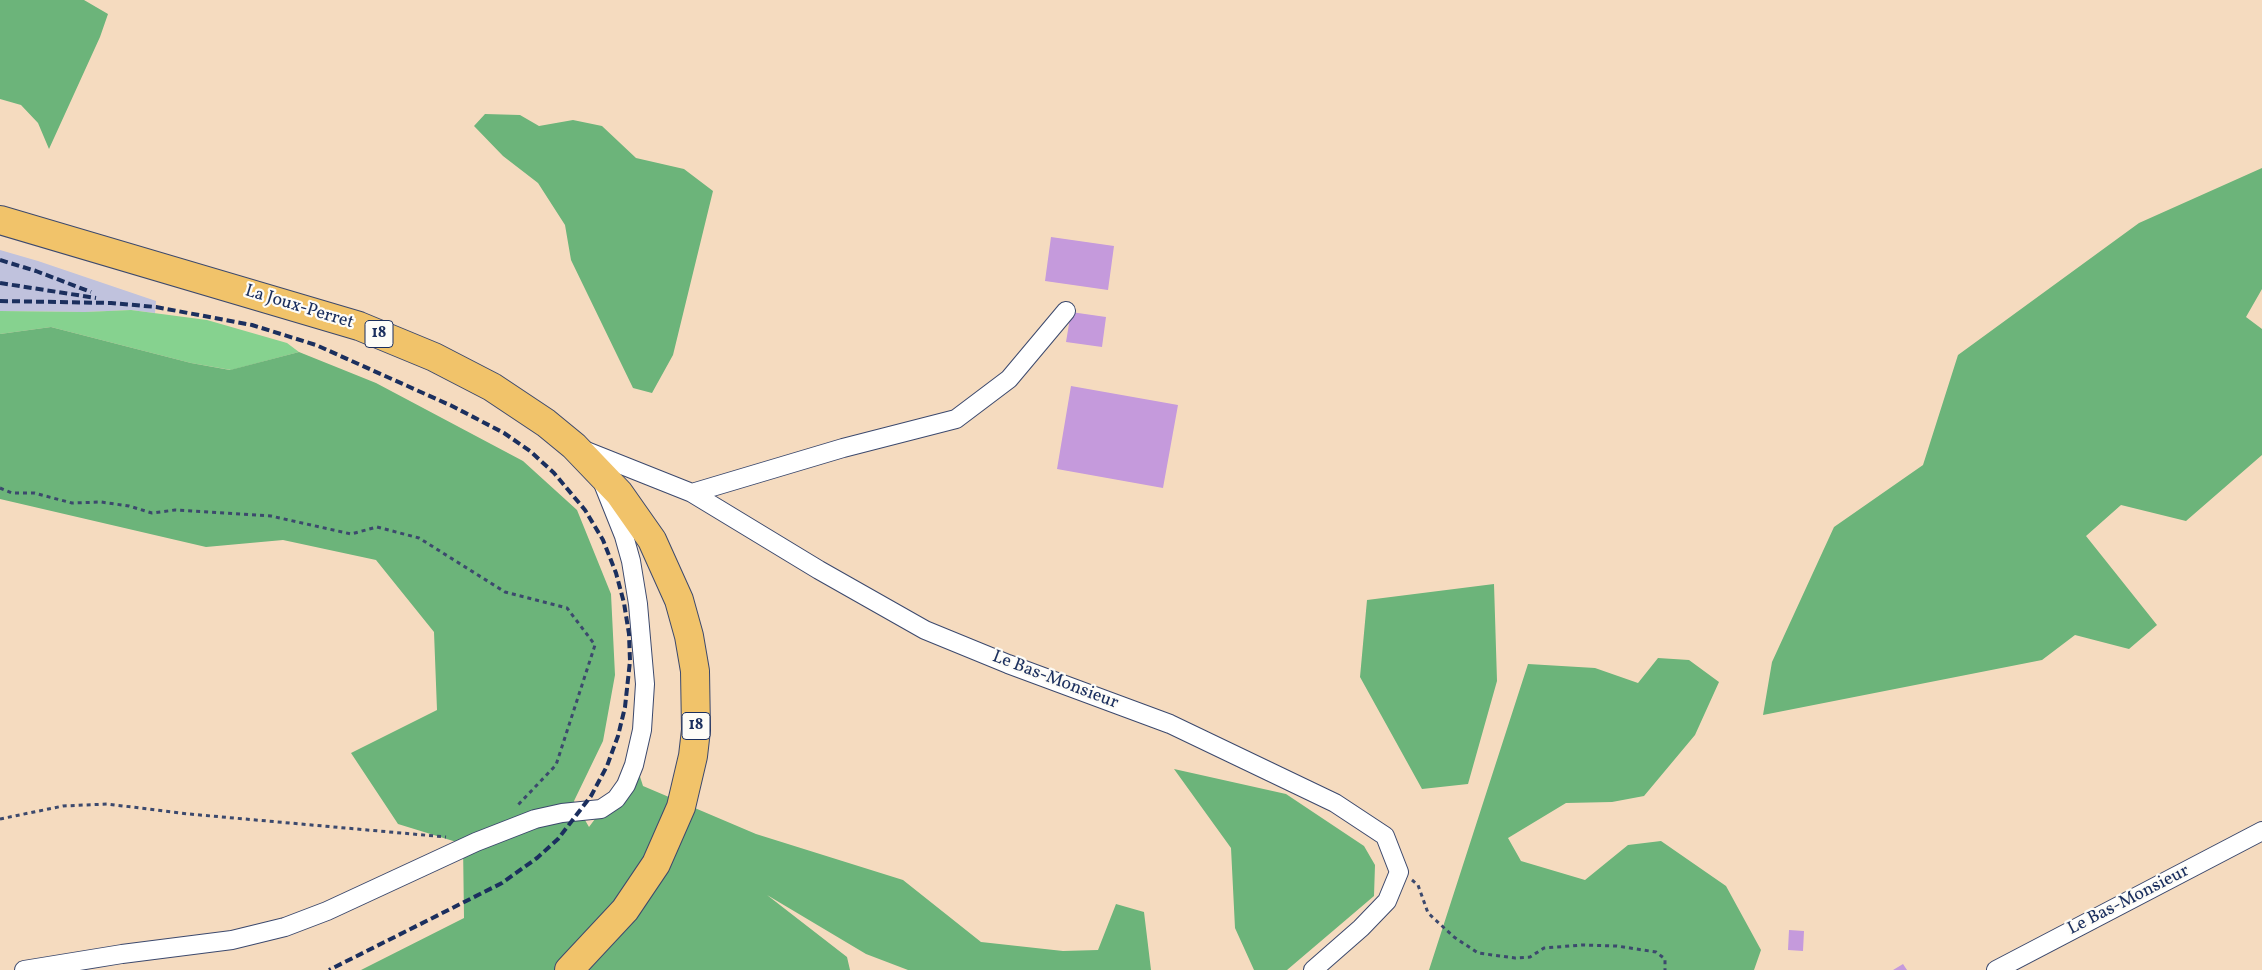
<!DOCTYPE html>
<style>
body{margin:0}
canvas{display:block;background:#f5dbbf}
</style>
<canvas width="2262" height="970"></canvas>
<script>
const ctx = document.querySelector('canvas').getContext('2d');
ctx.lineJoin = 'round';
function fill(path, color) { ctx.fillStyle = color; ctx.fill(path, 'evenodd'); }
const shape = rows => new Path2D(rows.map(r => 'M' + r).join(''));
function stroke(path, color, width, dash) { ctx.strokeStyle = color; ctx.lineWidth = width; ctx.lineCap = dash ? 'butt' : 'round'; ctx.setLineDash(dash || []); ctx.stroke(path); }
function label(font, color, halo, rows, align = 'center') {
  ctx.font = font + ' Vollkorn,serif'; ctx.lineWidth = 4.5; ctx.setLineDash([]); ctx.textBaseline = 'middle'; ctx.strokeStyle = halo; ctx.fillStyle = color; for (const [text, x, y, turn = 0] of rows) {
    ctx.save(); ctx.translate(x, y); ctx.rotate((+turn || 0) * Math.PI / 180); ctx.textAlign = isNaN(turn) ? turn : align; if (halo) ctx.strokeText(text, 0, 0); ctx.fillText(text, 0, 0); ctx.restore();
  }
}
fill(shape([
 [0,250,38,261,156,301,155,313,131,310,85,312,0,311]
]), '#c0c2dd');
fill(shape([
 [131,310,207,320,287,343,299,352,231,370,191,363,51,327,0,334,0,311,85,312]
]), '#86d28f');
fill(shape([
 [0,0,84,0,108,14,100,37,49,149,38,123,21,105,0,99],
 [485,114,520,115,539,126,573,120,602,126,636,158,684,169,713,191,673,355,652,393,633,388,571,260,565,225,538,183,503,156,474,126],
 [2262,168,2262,289,2246,317,2262,329,2262,455,2186,521,2121,505,2086,536,2157,625,2129,649,2075,635,2042,660,1763,715,1772,662,1834,527,1923,465,1958,355,2139,223],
 [51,327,191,363,230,370,299,352,376,383,523,461,577,510,611,594,615,675,603,741,574,801,589,827,636,764,643,786,756,834,903,880,981,942,1063,951,1098,950,1116,904,1144,912,1151,970,908,970,866,954,767,895,847,957,850,970,361,970,464,918,463,844,398,824,351,753,437,710,434,632,376,560,283,540,206,547,0,499,0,334],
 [1494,584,1497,681,1468,784,1422,789,1360,677,1367,600],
 [1658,658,1689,660,1719,682,1695,735,1644,796,1612,802,1566,803,1508,838,1521,861,1585,880,1628,845,1661,841,1726,886,1761,950,1754,970,1429,970,1528,664,1595,668,1638,683],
 [1174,769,1286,794,1364,846,1375,865,1374,896,1287,970,1254,970,1235,928,1231,848]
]), '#6cb47a');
fill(shape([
 [1051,237,1114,246,1108,290,1045,281],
 [1071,312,1106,317,1102,347,1066,342],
 [1071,386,1178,405,1163,488,1057,469],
 [1789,930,1804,931,1803,951,1788,950],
 [1903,964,1907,970,1893,970]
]), '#c59adc');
const street = shape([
 [584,450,692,493,819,570,925,630,1008,664,1170,724,1335,803,1385,836,1399,872,1387,901,1361,928,1313,970],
 [692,493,843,448,956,419,1009,379,1066,311],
 [24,970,122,954,232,940,285,927,327,911,476,842,535,819,562,813,601,809,616,799,626,785,634,765,642,730,645,684,638,604,631,561,624,536,604,486],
 [1996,970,2262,831]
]);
const primary = shape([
 [0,220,359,326,434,357,492,387,546,423,574,446,619,493,652,540,679,600,689,636,695,671,696,730,693,756,681,807,656,864,625,910,569,970]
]);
stroke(street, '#3c496d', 20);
stroke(primary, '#3c496d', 30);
stroke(shape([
 [0,488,12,493,34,493,72,503,101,502,129,506,152,513,175,510,271,516,351,534,377,527,419,538,505,592,567,608,595,645,556,765,516,807],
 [0,819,63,806,107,804,189,814,446,837],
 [1412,880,1418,885,1428,913,1454,937,1478,953,1515,958,1530,957,1544,948,1582,945,1617,946,1656,952,1665,959,1665,970]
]), '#3c496d', 3, [4, 4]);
stroke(street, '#fff', 18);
stroke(primary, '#f1c36a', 28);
stroke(shape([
 [0,260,36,271,91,292],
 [0,283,96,298],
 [0,301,111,303,156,307,252,325,316,345,452,406,504,433,530,451,554,473,585,510,603,540,616,573,624,603,629,634,630,661,625,707,618,736,607,766,591,796,558,839,537,858,502,883,329,970]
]), '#1b2f5e', 4, [8, 4]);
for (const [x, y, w] of [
 [379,334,28],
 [696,726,28]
]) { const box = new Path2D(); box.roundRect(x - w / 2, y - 13.5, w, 27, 4); ctx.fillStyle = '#fdfcf7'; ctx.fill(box); stroke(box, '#1b2f5e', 1); }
label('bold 16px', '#1b2f5e', null, [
 ["18",379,334],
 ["18",696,726]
]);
label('18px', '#1b2f5e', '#fdfcf7', [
 ["La Joux-Perret",299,308,17],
 ["Le Bas-Monsieur",1055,681,21],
 ["Le Bas-Monsieur",2129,901,-27]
]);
</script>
